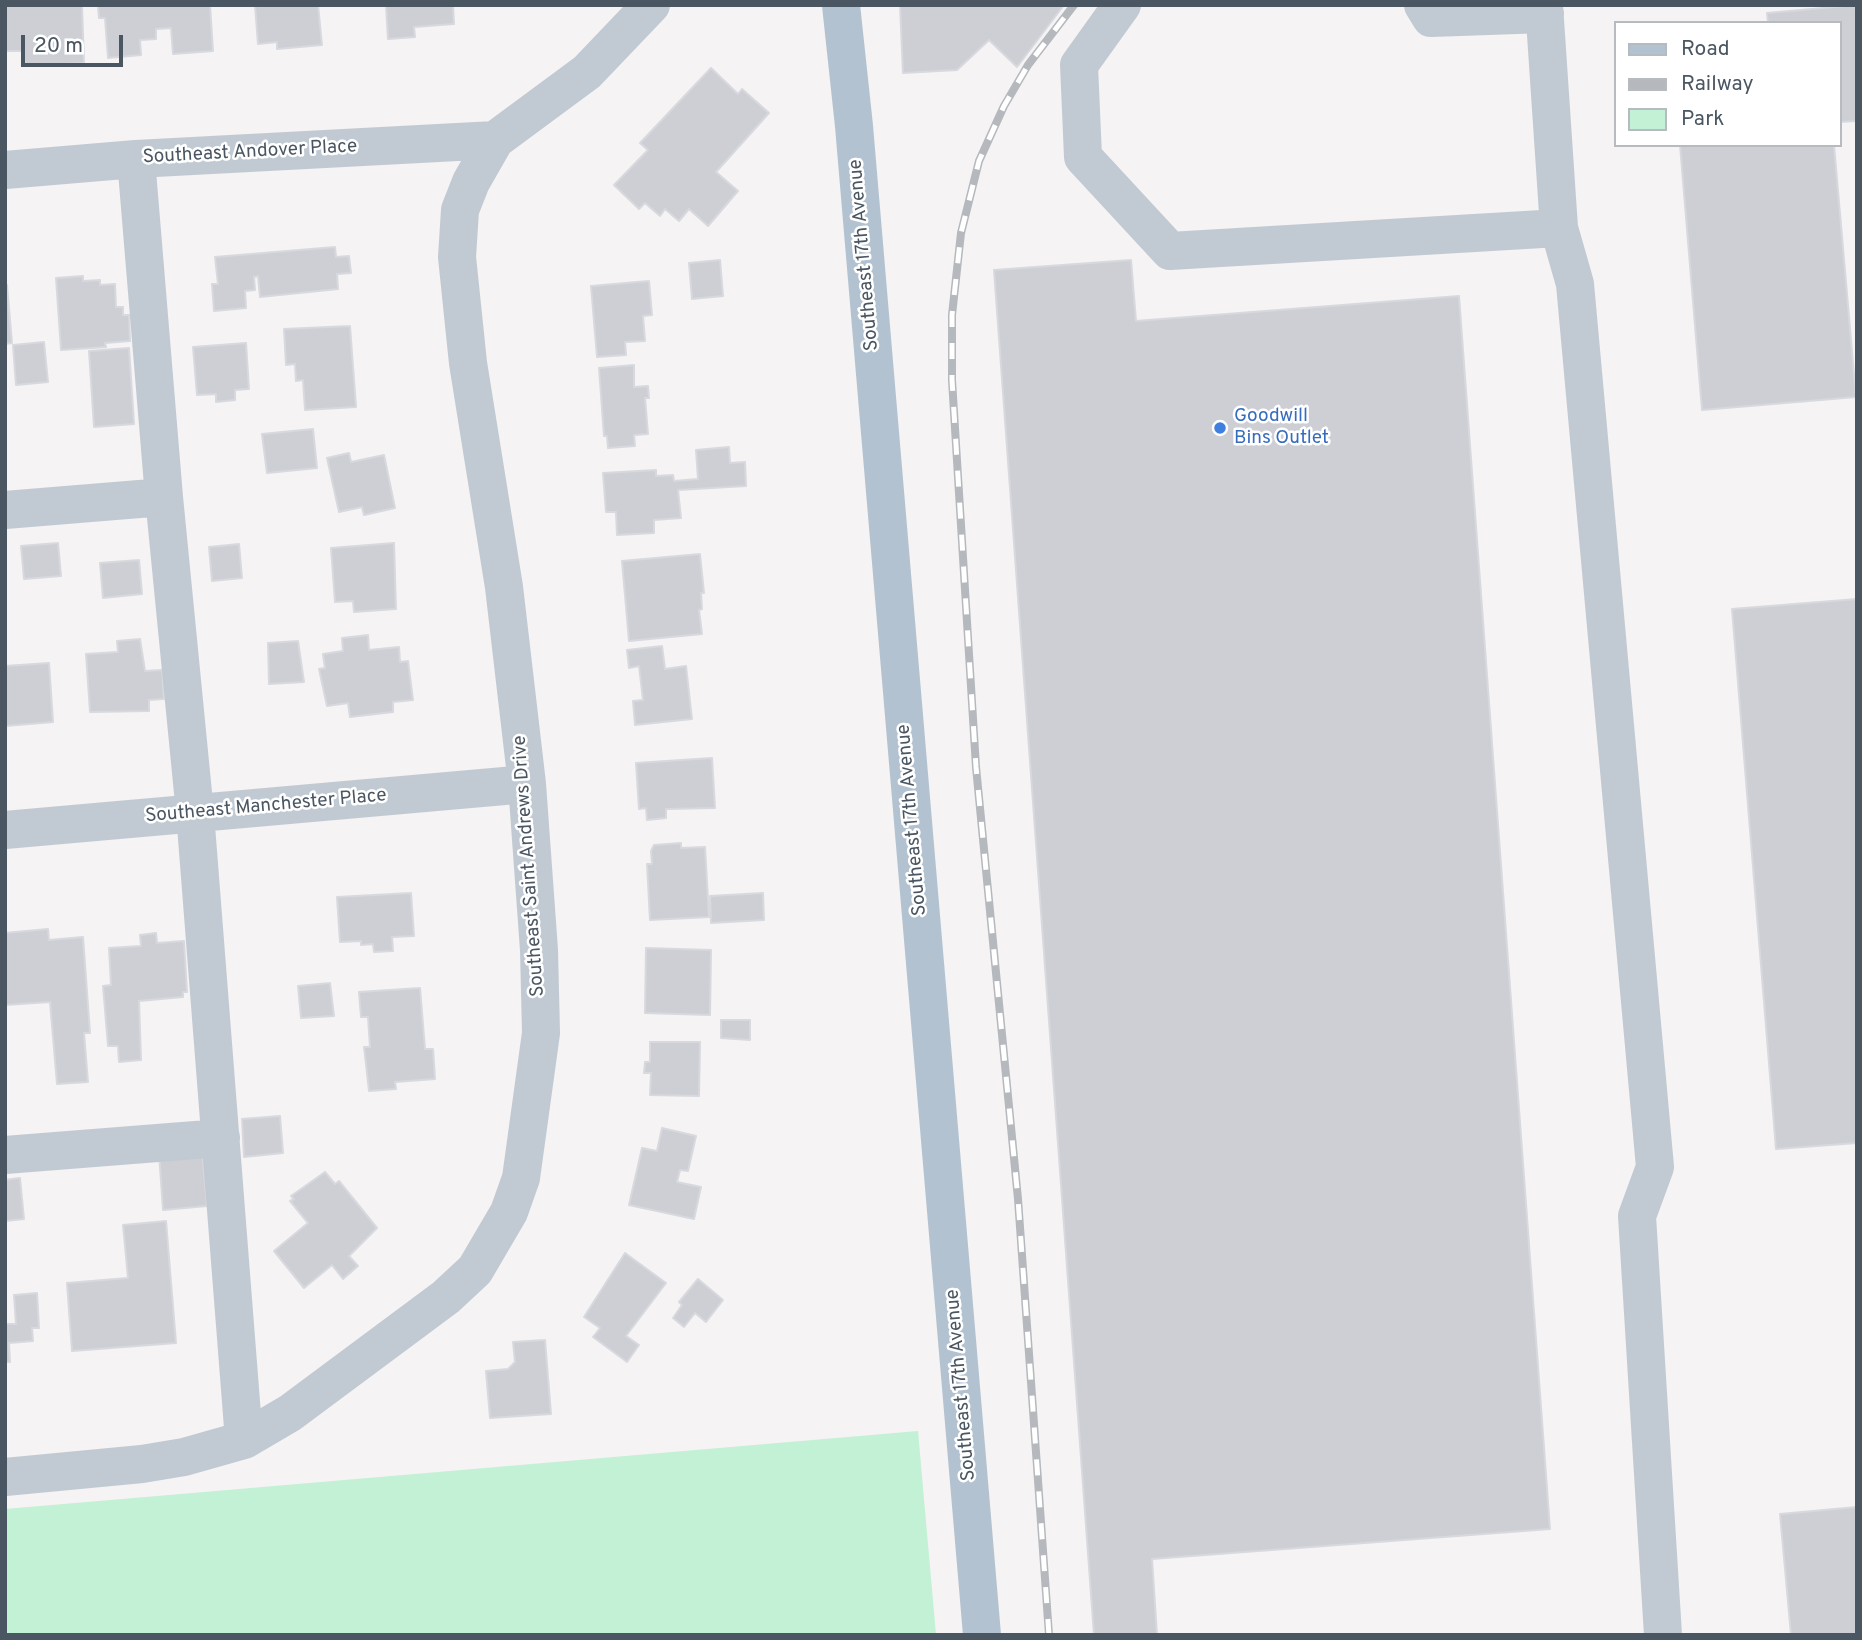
<!DOCTYPE html>
<style>
body{margin:0}
#map{position:relative;width:1862px;height:1640px;overflow:hidden;background:#f5f3f3;font-family:Overpass,sans-serif}
canvas{display:block}
.frame{position:absolute;inset:0;border:7px solid #4a5661;pointer-events:none}
.legend{position:absolute;left:1614px;top:21px;width:228px;height:126px;box-sizing:border-box;background:#fff;border:2px solid #b7bbc0;margin:0;padding:9px 12px;list-style:none;font-size:21px;color:#4a5661}
.legend li{display:flex;align-items:center;gap:14px;height:35px}
.legend b{width:35px;border:2px solid #b7bbc0}
.scale{position:absolute;left:21px;top:35px;width:102px;height:32px;box-sizing:border-box;border:4px solid #4a5661;border-top:0;padding-left:9px;font-size:21px;line-height:24px;white-space:nowrap;color:#4a5661;-webkit-text-stroke:5px #fff;paint-order:stroke}
</style>
<div id="map">
<canvas width="1862" height="1640"></canvas>
<div class="frame"></div>
<ul class="legend">
<li><b style="height:9px;background:#b3c2d1"></b>Road</li>
<li><b style="height:9px;background:#b5b8bd"></b>Railway</li>
<li><b style="height:19px;background:#c3f1d5"></b>Park</li>
</ul>
<div class="scale">20 m</div>
</div>
<script>
const ctx = document.querySelector('canvas').getContext('2d');
ctx.lineJoin = 'round';
function fill(path, color) { ctx.fillStyle = color; ctx.fill(path, 'evenodd'); }
const shape = rows => new Path2D(rows.map(r => 'M' + r).join(''));
function stroke(path, color, width, dash) { ctx.strokeStyle = color; ctx.lineWidth = width; ctx.lineCap = dash ? 'butt' : 'round'; ctx.setLineDash(dash || []); ctx.stroke(path); }
function label(font, color, halo, rows, align = 'center') {
  ctx.font = font + ' Overpass,sans-serif'; ctx.lineWidth = 5; ctx.setLineDash([]); ctx.textBaseline = 'middle'; ctx.strokeStyle = halo; ctx.fillStyle = color; for (const [text, x, y, turn = 0] of rows) {
    ctx.save(); ctx.translate(x, y); ctx.rotate((+turn || 0) * Math.PI / 180); ctx.textAlign = isNaN(turn) ? turn : align; if (halo) ctx.strokeText(text, 0, 0); ctx.fillText(text, 0, 0); ctx.restore();
  }
}
fill(shape([
 [918,1431,936,1635,5,1635,5,1509]
]), '#c3f1d5');
const building = shape([
 [82,5,84,63,22,66,22,51,5,51,5,6,82,5],
 [98,5,210,5,213,51,173,54,171,28,156,29,156,39,140,40,141,55,108,58,105,18,99,18,98,5],
 [255,5,318,5,322,45,277,49,277,42,258,44,255,5],
 [386,5,453,5,454,24,414,27,415,37,388,39,386,5],
 [900,5,1064,5,1017,67,989,40,957,70,903,73,900,5],
 [1857,5,1857,121,1839,122,1839,23,1768,23,1767,13,1857,5],
 [711,68,738,94,742,89,769,113,716,172,738,191,708,226,689,209,679,221,665,209,660,216,645,203,639,209,614,185,648,150,640,143,711,68],
 [1680,145,1834,145,1856,397,1702,410,1680,145],
 [335,247,336,257,349,256,351,273,337,274,338,289,260,297,258,276,254,277,255,290,245,291,246,308,214,311,212,284,218,284,215,257,335,247],
 [720,260,723,296,692,299,689,263,720,260],
 [1131,260,1136,321,1459,296,1550,1529,1152,1559,1157,1635,1094,1635,994,270,1131,260],
 [83,276,83,281,100,280,100,285,115,284,116,307,123,307,123,315,129,315,130,341,105,343,106,347,61,350,56,278,83,276],
 [649,281,652,315,643,316,645,341,625,342,626,355,597,357,591,286,649,281],
 [7,285,12,343,5,344,5,286,7,285],
 [350,326,356,407,305,410,303,380,296,381,295,364,286,365,284,329,350,326],
 [44,342,48,382,16,385,13,345,44,342],
 [246,343,249,389,235,390,235,400,216,402,216,394,197,395,193,347,246,343],
 [129,348,134,424,94,427,89,351,129,348],
 [634,365,634,387,648,386,649,398,645,398,648,434,634,435,635,446,608,448,607,436,604,436,599,368,634,365],
 [313,429,317,468,267,473,262,434,313,429],
 [729,447,730,463,745,462,746,486,678,490,681,518,654,520,654,533,617,535,616,512,606,512,603,473,656,470,656,476,673,475,674,481,698,479,696,450,729,447],
 [349,453,351,462,384,455,395,508,364,515,362,507,339,512,327,458,349,453],
 [58,543,61,576,24,579,21,546,58,543],
 [394,543,396,609,354,612,353,601,335,602,331,548,394,543],
 [239,544,242,578,212,581,209,547,239,544],
 [700,554,704,593,701,593,702,609,699,610,702,634,629,641,622,561,700,554],
 [139,560,142,594,103,598,100,563,139,560],
 [1857,599,1857,1143,1776,1149,1732,609,1857,599],
 [368,635,369,650,399,647,400,662,408,661,413,700,393,702,393,712,350,717,348,703,327,706,319,669,325,668,323,654,343,651,342,638,368,635],
 [140,639,145,671,162,670,164,699,149,700,149,711,90,712,86,654,118,652,117,641,140,639],
 [298,641,304,682,269,684,268,643,298,641],
 [662,646,665,669,686,666,692,719,635,725,633,701,643,700,639,666,629,668,627,650,662,646],
 [49,663,53,722,5,726,5,666,49,663],
 [712,758,715,808,666,809,666,818,647,820,646,808,639,809,636,763,712,758],
 [681,843,681,848,705,847,709,917,650,920,647,864,652,864,651,851,654,845,681,843],
 [411,893,414,936,392,937,393,951,374,952,373,944,361,945,361,941,340,942,337,897,411,893],
 [763,893,764,920,711,923,710,896,763,893],
 [48,929,49,940,83,937,90,1033,84,1033,88,1082,57,1084,50,1002,5,1005,5,933,48,929],
 [156,933,157,943,184,941,187,992,183,992,183,997,139,1001,141,1060,119,1062,118,1046,108,1046,103,986,111,985,109,948,141,946,140,935,156,933],
 [646,948,711,950,710,1015,645,1013,646,948],
 [330,983,334,1016,301,1018,298,986,330,983],
 [420,988,425,1049,433,1049,435,1079,395,1082,396,1089,369,1091,364,1047,370,1047,368,1017,361,1017,359,992,420,988],
 [721,1020,750,1020,750,1040,721,1038,721,1020],
 [650,1042,700,1042,699,1096,650,1095,651,1073,644,1073,645,1062,650,1062,650,1042],
 [280,1116,283,1153,244,1157,242,1119,280,1116],
 [662,1128,696,1136,688,1171,680,1170,677,1182,701,1187,694,1219,629,1205,642,1148,657,1151,662,1128],
 [202,1149,207,1206,163,1210,159,1153,202,1149],
 [325,1172,335,1184,339,1181,377,1228,349,1256,358,1266,343,1279,332,1265,304,1288,274,1251,308,1223,290,1201,294,1199,291,1196,325,1172],
 [20,1178,24,1219,5,1221,5,1180,20,1178],
 [166,1221,176,1343,72,1351,67,1283,128,1278,123,1225,166,1221],
 [625,1253,666,1283,626,1336,639,1345,627,1362,593,1337,600,1328,584,1317,625,1253],
 [698,1279,723,1300,706,1322,695,1313,684,1327,673,1318,682,1305,679,1302,698,1279],
 [37,1293,39,1328,32,1328,33,1341,9,1343,10,1362,5,1362,5,1324,16,1324,14,1295,37,1293],
 [545,1340,551,1414,490,1418,486,1371,508,1369,515,1362,513,1342,545,1340],
 [1857,1507,1857,1635,1791,1635,1780,1514,1857,1507]
]);
fill(building, '#cdcfd5');
stroke(building, '#d7d9de', 2);
stroke(shape([
 [1122,5,1079,65,1083,157,1170,251,1559,228,1544,5],
 [1423,5,1431,18,1545,14],
 [136,159,164,497,195,813,244,1440],
 [5,170,136,159,495,140],
 [1559,228,1575,284,1655,1167,1637,1216,1663,1635],
 [5,510,164,497],
 [5,830,527,784],
 [5,1155,221,1138],
 [5,1477,142,1464,184,1457,244,1440,290,1413,446,1297,475,1270,509,1212,521,1178,541,1033,539,950,527,784,504,587,468,363,457,257,460,210,471,182,495,140,587,72,651,5]
]), '#c1cad2', 38);
stroke(shape([
 [841,5,854,126,982,1635]
]), '#b3c2d1', 38);
const rail = shape([
 [1049,1635,1018,1199,976,767,952,380,952,315,961,233,979,161,1004,106,1028,65,1074,5]
]);
stroke(rail, '#b5b8bd', 8);
stroke(rail, '#fff', 5, [16]);
for (const [x, y, r, color] of [
 [1220,428,7,"#3f7fe0"]
]) { const dot = new Path2D(); dot.arc(x, y, r, 0, 2 * Math.PI); ctx.fillStyle = color; ctx.fill(dot); stroke(dot, '#fff', 2.5); }
label('19px', '#4a5661', '#fff', [
 ["Southeast Andover Place",250,153,-3],
 ["Southeast 17th Avenue",865,255,-95],
 ["Southeast Manchester Place",266,807,-5],
 ["Southeast 17th Avenue",913,820,-95],
 ["Southeast Saint Andrews Drive",530,866,-94],
 ["Southeast 17th Avenue",962,1385,-95]
]);
label('19px', '#366cbe', '#fff', [
 ["Goodwill",1234,417],
 ["Bins Outlet",1234,439]
], 'left');
</script>
